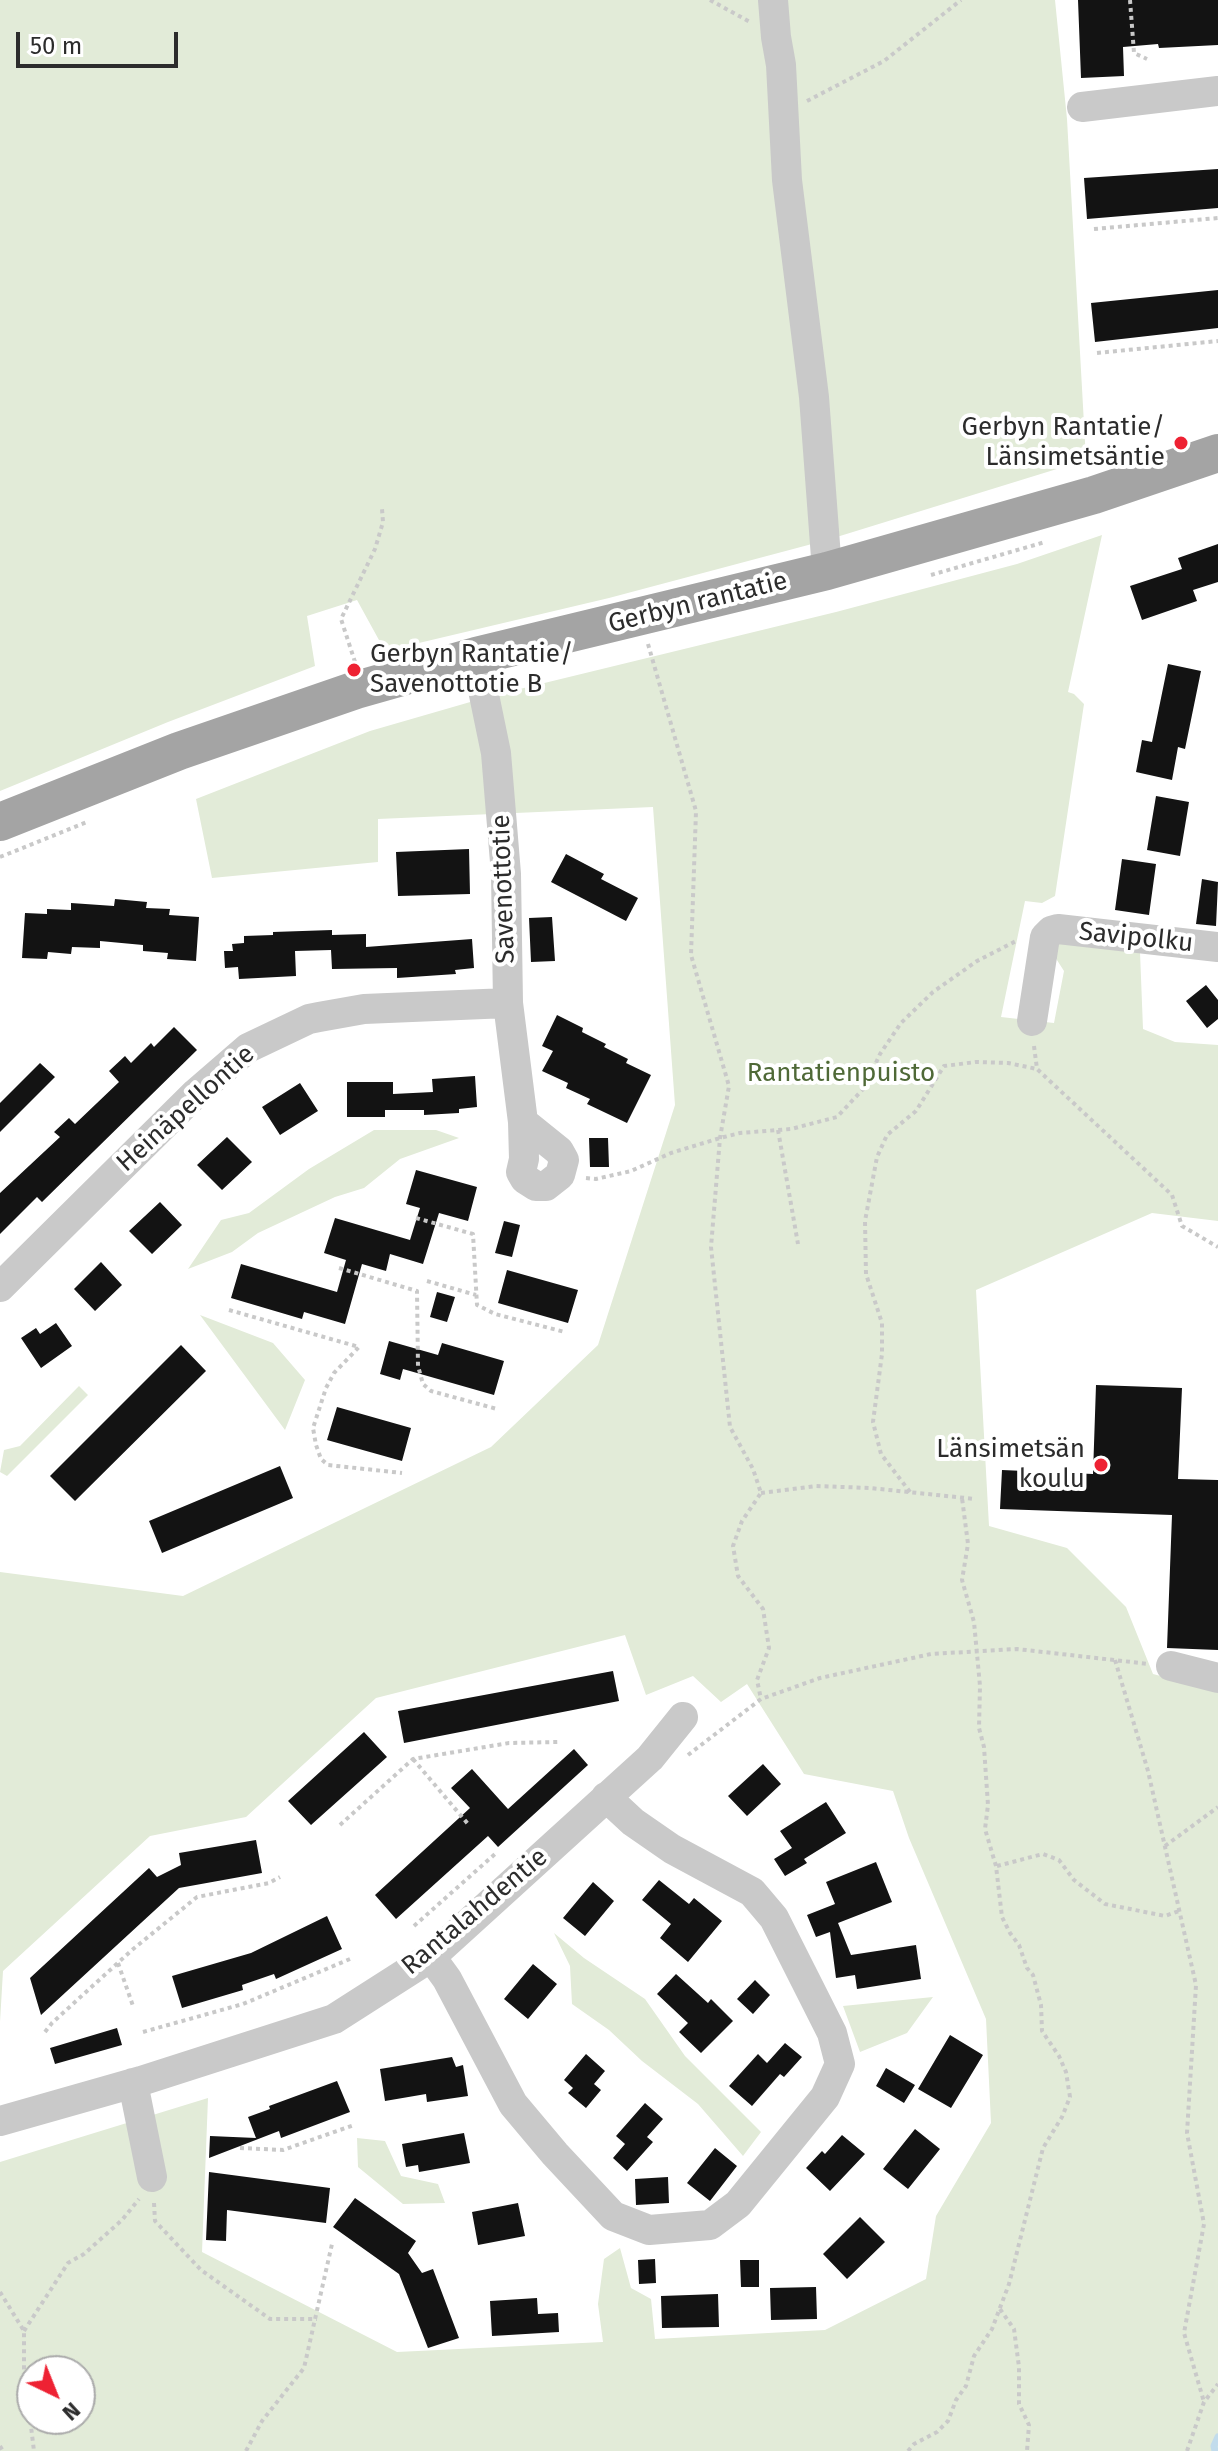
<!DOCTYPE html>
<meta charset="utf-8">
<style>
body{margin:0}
#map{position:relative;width:1218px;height:2451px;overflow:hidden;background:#fff;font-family:"Fira Sans",sans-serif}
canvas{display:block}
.north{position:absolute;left:16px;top:2355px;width:80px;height:80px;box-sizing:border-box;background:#fff;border:2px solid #ababab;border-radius:50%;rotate:137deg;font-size:22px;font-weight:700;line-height:32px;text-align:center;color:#2c2c2c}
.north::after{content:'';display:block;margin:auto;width:28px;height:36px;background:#e23;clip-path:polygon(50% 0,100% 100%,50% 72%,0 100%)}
.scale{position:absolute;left:16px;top:32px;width:162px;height:36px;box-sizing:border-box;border:4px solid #2c2c2c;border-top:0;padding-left:10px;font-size:24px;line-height:28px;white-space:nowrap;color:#2c2c2c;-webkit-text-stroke:6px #fff;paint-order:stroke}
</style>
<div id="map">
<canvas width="1218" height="2451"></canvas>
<div class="north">N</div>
<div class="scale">50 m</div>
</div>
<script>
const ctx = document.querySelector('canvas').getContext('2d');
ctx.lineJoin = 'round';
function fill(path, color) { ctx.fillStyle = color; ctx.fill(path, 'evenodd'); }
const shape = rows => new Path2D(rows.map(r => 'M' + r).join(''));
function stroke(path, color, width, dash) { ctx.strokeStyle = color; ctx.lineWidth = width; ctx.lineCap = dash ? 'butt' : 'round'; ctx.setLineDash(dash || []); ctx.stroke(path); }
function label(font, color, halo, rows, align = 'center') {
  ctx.font = font + ' "Fira Sans",sans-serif'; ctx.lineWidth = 8; ctx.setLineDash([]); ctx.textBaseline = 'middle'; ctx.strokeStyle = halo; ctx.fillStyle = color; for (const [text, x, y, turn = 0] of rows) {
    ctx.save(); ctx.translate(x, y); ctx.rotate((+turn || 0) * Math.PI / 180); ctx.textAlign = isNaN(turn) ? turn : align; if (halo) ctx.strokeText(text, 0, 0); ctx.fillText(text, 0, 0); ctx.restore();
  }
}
fill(shape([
 [0,0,1055,0,1067,119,1086,460,827,540,609,598,385,651,357,600,307,616,315,666,168,722,0,791],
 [1102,535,1068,692,1074,694,1084,704,1055,896,1042,903,1025,901,1001,1017,1054,1023,1064,971,1055,957,1058,940,1140,952,1143,1029,1175,1042,1218,1045,1218,1221,1152,1213,976,1290,989,1526,1067,1548,1126,1607,1153,1674,1218,1691,1218,2451,0,2451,0,2162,208,2098,202,2252,397,2352,603,2342,598,2304,604,2259,620,2248,631,2288,651,2299,655,2339,825,2330,926,2279,936,2216,991,2123,986,2019,909,1838,893,1791,804,1774,747,1684,721,1702,693,1676,646,1695,625,1635,376,1698,246,1817,150,1836,3,1971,0,2022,0,1572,183,1596,491,1447,598,1345,675,1105,653,807,378,819,378,862,212,878,196,799,370,731,491,696,836,612,1017,564],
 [32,2371,80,2371,80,2419,32,2419],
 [374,1130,436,1130,459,1138,400,1159,364,1188,335,1197,258,1233,232,1252,188,1269,221,1220,249,1213,309,1169],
 [200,1315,273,1343,305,1380,285,1430],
 [79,1386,88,1395,7,1476,0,1472,4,1450,20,1446],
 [554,1933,584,1958,645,1999,685,2056,761,2132,743,2156,698,2104,642,2061,609,2030,572,2004,570,1966],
 [933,1997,907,2033,860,2052,843,2006],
 [357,2138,385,2141,401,2176,438,2184,445,2203,403,2204,358,2167]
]), '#e2ebd8');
stroke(shape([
 [1215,2451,1214,2446,1218,2437]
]), '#c2dcec', 7);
fill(shape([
 [1078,0,1218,0,1218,45,1159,48,1158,44,1123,47,1124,76,1081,78],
 [1218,169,1218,208,1087,219,1084,178],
 [1218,290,1218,328,1095,342,1091,303],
 [1218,544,1218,582,1193,590,1197,601,1142,620,1130,586,1182,569,1178,558],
 [1168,664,1201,671,1185,749,1178,747,1172,780,1136,772,1142,740,1152,742],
 [1156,796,1189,802,1180,856,1147,850],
 [469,849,470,894,398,896,396,852],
 [566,854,604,874,601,879,638,898,626,921,551,882],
 [1122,859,1156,864,1149,915,1115,910],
 [1202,879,1218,882,1216,926,1196,924],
 [115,899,147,902,146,908,170,909,169,915,199,917,196,961,167,959,168,953,143,951,143,945,100,941,100,948,72,947,71,954,48,952,47,959,22,958,25,913,47,914,47,909,71,910,71,903,114,906],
 [552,917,555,961,531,962,529,918],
 [332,930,332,935,366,934,366,947,472,939,474,968,455,970,456,974,397,978,397,968,332,969,331,950,295,951,296,976,239,979,238,967,225,968,224,951,233,951,232,944,244,943,244,936,273,935,273,932],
 [1206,985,1218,1000,1218,1019,1207,1028,1186,1001],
 [557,1015,583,1028,582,1032,606,1044,604,1047,628,1059,626,1063,651,1075,627,1123,587,1104,590,1099,566,1088,568,1083,542,1071,553,1051,542,1046],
 [174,1027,197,1050,42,1202,37,1197,0,1234,0,1193,60,1137,54,1132,69,1118,75,1124,119,1082,109,1071,125,1056,131,1063,151,1043,154,1047],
 [40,1063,55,1077,0,1132,0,1103],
 [475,1076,477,1107,459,1109,459,1113,424,1115,424,1110,385,1110,385,1117,347,1117,347,1082,393,1082,393,1094,433,1092,432,1079],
 [300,1083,318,1111,280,1135,262,1107],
 [227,1137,252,1162,222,1190,197,1165],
 [589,1138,608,1138,609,1167,590,1167],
 [416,1170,477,1187,468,1221,439,1213,423,1264,390,1254,386,1271,362,1264,345,1324,304,1312,302,1319,231,1298,241,1264,337,1292,346,1260,324,1253,335,1218,410,1240,420,1208,406,1204],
 [160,1202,182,1225,152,1254,129,1231],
 [504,1221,520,1225,512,1257,495,1253],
 [101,1262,122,1285,95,1311,74,1289],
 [507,1270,578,1290,568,1323,498,1303],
 [437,1292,455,1297,447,1322,430,1317],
 [56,1323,72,1346,41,1368,21,1338,36,1328,40,1334],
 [389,1341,438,1355,442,1343,504,1361,494,1395,403,1369,400,1380,380,1374],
 [181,1345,206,1371,75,1501,50,1476],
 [1096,1385,1182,1388,1178,1479,1218,1480,1218,1650,1167,1648,1172,1515,1000,1509,1002,1470,1093,1474],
 [337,1407,411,1428,402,1461,327,1440],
 [280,1466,293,1498,162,1553,149,1521],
 [613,1671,619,1701,404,1743,398,1711],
 [364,1732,387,1757,311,1825,288,1801],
 [574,1749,588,1765,498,1847,488,1836,396,1919,375,1895,470,1808,451,1788,472,1769,508,1809],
 [763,1764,781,1784,747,1816,728,1796],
 [826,1802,846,1833,804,1859,807,1863,785,1876,774,1859,792,1848,780,1831],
 [256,1840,262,1873,179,1888,41,2015,30,1978,149,1868,157,1877,181,1865,179,1853],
 [876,1862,892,1902,838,1923,851,1955,916,1945,921,1979,857,1989,855,1975,836,1978,830,1932,816,1937,807,1915,835,1904,826,1882],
 [659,1880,689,1904,694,1898,722,1921,688,1962,660,1938,671,1924,642,1900],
 [593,1882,614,1901,585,1936,563,1918],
 [327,1916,342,1949,276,1979,274,1974,242,1985,243,1990,182,2008,172,1976,251,1953],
 [533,1964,557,1984,528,2019,504,1999],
 [676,1974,708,2003,711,1999,733,2021,701,2053,679,2032,688,2023,657,1994],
 [755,1980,770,1995,753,2014,737,1999],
 [117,2028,122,2045,55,2064,50,2048],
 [950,2035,983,2055,951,2108,918,2089],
 [785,2043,802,2057,784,2077,780,2074,752,2106,729,2086,758,2054,767,2063],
 [586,2054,605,2071,594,2084,601,2090,586,2108,568,2093,573,2088,564,2080],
 [452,2057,456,2067,463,2065,468,2096,427,2102,426,2094,385,2101,380,2069],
 [886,2068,915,2085,904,2103,876,2086],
 [337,2081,350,2112,281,2138,279,2131,209,2158,210,2136,256,2138,248,2117,270,2109,269,2106],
 [645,2103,663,2119,647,2137,653,2142,627,2171,613,2158,625,2144,616,2136],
 [915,2129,940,2149,908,2189,883,2169],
 [464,2133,470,2163,419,2172,418,2165,406,2167,402,2144],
 [842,2135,865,2154,830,2191,806,2168,822,2151,825,2154],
 [715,2148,737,2166,710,2201,687,2183],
 [209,2172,330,2188,326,2223,227,2210,226,2241,206,2240],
 [668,2177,669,2203,636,2205,635,2179],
 [355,2198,416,2241,408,2253,422,2273,433,2269,459,2338,428,2348,399,2274,333,2227],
 [518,2203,525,2236,478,2245,472,2212],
 [860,2217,885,2242,847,2279,823,2254],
 [655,2259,656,2283,639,2284,638,2260],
 [740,2260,759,2260,759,2287,741,2287],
 [816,2287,817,2319,771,2320,770,2288],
 [718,2294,719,2327,662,2328,661,2296],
 [537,2298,538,2314,558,2313,559,2332,492,2336,490,2301]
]), '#131313');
stroke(shape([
 [710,0,750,22],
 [1130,0,1134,53,1147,59],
 [807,101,884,61,961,0],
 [1094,229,1218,218],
 [1097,353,1218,341],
 [931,575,1045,542],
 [648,644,696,811,691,955,729,1086,720,1138,711,1247,730,1427,753,1469,761,1493,742,1521,733,1546,738,1576,763,1609,769,1648,757,1680,761,1699],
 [355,662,341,619,375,549,383,522,382,509],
 [0,857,87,822],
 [1034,1046,1037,1069,1172,1195,1182,1226,1218,1247],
 [778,1130,798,1244],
 [586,1178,596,1179,631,1171,671,1153,720,1138,740,1133,791,1129,837,1117,865,1087,880,1054,901,1023,933,992,977,961,1018,940],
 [416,1218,473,1234,477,1305,495,1314,565,1332],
 [339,1268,417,1291,418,1366,423,1384,431,1391,497,1409],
 [427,1281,476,1295],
 [229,1310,359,1347,334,1373,326,1388,313,1428,316,1445,321,1459,328,1465,402,1473],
 [910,1492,881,1454,873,1422,882,1354,882,1323,866,1274,865,1221,877,1157,887,1135,916,1111,944,1066,976,1062,1008,1063,1037,1069],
 [761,1493,816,1486,870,1488,975,1499],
 [1115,1660,1148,1771,1196,1985,1187,2133,1204,2224,1184,2333,1204,2402],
 [688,1755,761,1699,820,1678,931,1654,1017,1649,1149,1664],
 [413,1759,468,1824],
 [340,1825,413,1759,509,1743,559,1742],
 [1165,1846,1218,1807],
 [997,1866,1043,1854,1059,1860,1074,1880,1105,1904,1165,1916,1179,1911],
 [414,1926,495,1854],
 [118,1963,133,2006],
 [45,2032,52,2023,132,1950,197,1897,269,1883,280,1877],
 [143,2032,243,2004,350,1959],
 [240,2148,283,2150,354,2125],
 [154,2203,155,2221,201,2270,270,2319,317,2319],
 [0,2292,24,2331,24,2369,34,2451],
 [1000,2309,1014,2329,1019,2367,1019,2404,1029,2425,1027,2451],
 [24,2331,68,2263,84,2254,122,2220,139,2199],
 [0,2446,3,2451],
 [246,2451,262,2421,304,2368,332,2244],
 [908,2451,914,2444,937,2432,948,2421,956,2400,966,2386,974,2356,992,2329,1009,2284,1043,2148,1062,2117,1070,2097,1066,2072,1059,2056,1042,2031,1041,2005,1033,1975,1027,1968,1019,1945,1010,1933,1002,1917,996,1866,985,1829,988,1805,984,1747,979,1728,980,1686,974,1622,962,1580,968,1544,962,1498],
 [1187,2451,1204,2402,1218,2384]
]), '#c9c9c9', 4, [4, 4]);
stroke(shape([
 [773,0,776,37,781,65,787,180,814,397,827,571],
 [1082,107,1218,91],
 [476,656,496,753,506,874,508,1003,523,1122,524,1159,521,1172,525,1179,536,1186,546,1186,560,1175,564,1160,559,1151,523,1122],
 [1032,1021,1045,937,1051,931,1058,929,1218,947],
 [0,1287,196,1093,248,1048,309,1019,319,1017,364,1009,508,1003],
 [1171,1666,1218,1678],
 [431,1957,447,1979,513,2104,555,2154,613,2216,649,2230,710,2225,738,2204,825,2097,840,2064,832,2033,774,1918,752,1892,672,1849,633,1822,606,1797],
 [133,2083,152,2177],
 [0,2121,141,2081,334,2019,431,1957,650,1758,683,1717]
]), '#c9c9c9', 30);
stroke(shape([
 [0,822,179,751,356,690,476,656,827,571,1094,495,1218,453]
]), '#a4a4a4', 38);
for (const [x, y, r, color] of [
 [1181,443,8,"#e23"],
 [354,670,8,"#e23"],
 [1101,1465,8,"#e23"]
]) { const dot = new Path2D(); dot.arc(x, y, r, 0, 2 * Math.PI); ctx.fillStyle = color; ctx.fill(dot); stroke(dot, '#fff', 3); }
label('26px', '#2c2c2c', '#fff', [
 ["Gerbyn Rantatie/",1165,428],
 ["Länsimetsäntie",1165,458],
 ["Gerbyn Rantatie/",370,655,"left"],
 ["Savenottotie B",370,685,"left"],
 ["Länsimetsän",1085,1450],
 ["koulu",1085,1480]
], 'right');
label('26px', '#2c2c2c', '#fff', [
 ["Gerbyn rantatie",698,603,-14],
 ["Savenottotie",504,889,-92],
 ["Savipolku",1136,938,6],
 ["Heinäpellontie",186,1109,-42],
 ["Rantalahdentie",475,1912,-40]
]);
label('26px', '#4f6937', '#fff', [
 ["Rantatienpuisto",841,1074]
]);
</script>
